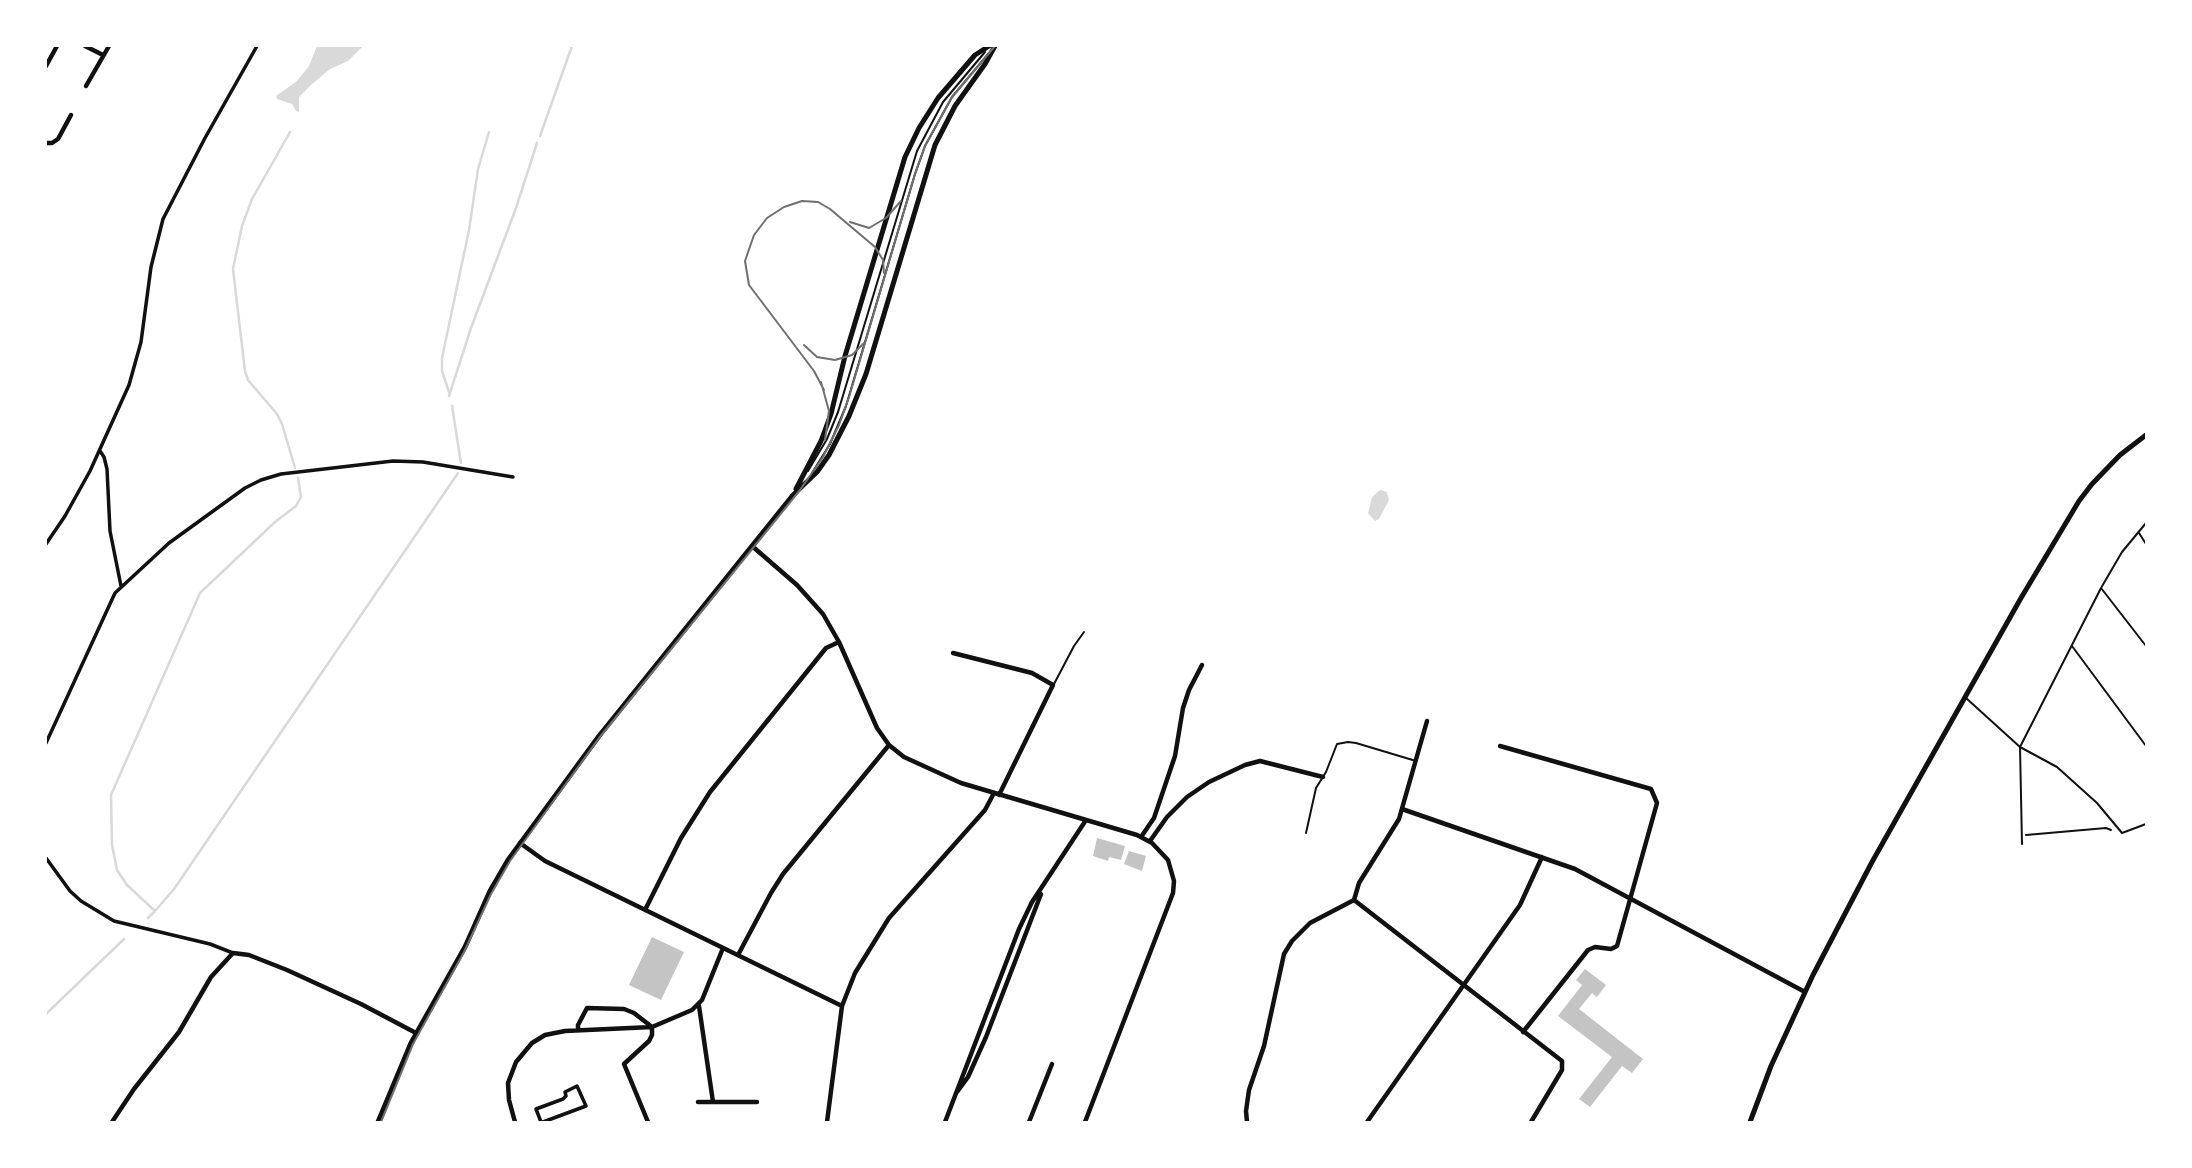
<!DOCTYPE html>
<style>
body{margin:0}
#map{position:relative;width:2192px;height:1168px;overflow:hidden;background:#fff;font-family:Inter,sans-serif}
canvas{display:block}
.frame{position:absolute;inset:0;border:47px solid #fff;pointer-events:none}
</style>
<div id="map">
<canvas width="2192" height="1168"></canvas>
<div class="frame"></div>
</div>
<script>
const ctx = document.querySelector('canvas').getContext('2d');
ctx.lineJoin = 'round';
function fill(path, color) { ctx.fillStyle = color; ctx.fill(path, 'evenodd'); }
const shape = rows => new Path2D(rows.map(r => 'M' + r).join(''));
function stroke(path, color, width, dash) { ctx.strokeStyle = color; ctx.lineWidth = width; ctx.lineCap = dash ? 'butt' : 'round'; ctx.setLineDash(dash || []); ctx.stroke(path); }
fill(shape([
 [317,46,363,46,348,61,330,69,311,85,299,97,299,112,296,111,292,104,277,99,276,96,297,81,309,66],
 [1380,490,1387,492,1389,500,1379,519,1375,521,1368,513,1372,497]
]), '#d9d9d9');
stroke(shape([
 [290,132,252,199,242,226,233,269,245,371,248,380,277,414,282,424,295,468],
 [540,136,572,46],
 [449,392,442,371,442,358,469,230,478,169,489,132],
 [449,396,471,328,516,208,537,143],
 [452,406,461,463],
 [155,911,174,889,458,473],
 [148,918,155,911,127,885,117,870,112,845,111,795,200,593,275,522,296,506,301,497,298,478],
 [46,1014,124,939]
]), '#d9d9d9', 2.5);
fill(shape([
 [1097,838,1125,846,1121,860,1109,857,1108,861,1093,856],
 [1129,851,1146,856,1142,871,1124,864],
 [652,937,684,952,661,1000,629,985],
 [1585,969,1606,985,1597,997,1592,993,1579,1009,1643,1059,1632,1073,1622,1066,1590,1107,1579,1099,1612,1057,1558,1016,1582,985,1576,980]
]), '#c4c4c4');
stroke(shape([
 [2026,835,2106,828,2111,830]
]), '#111', 2);
stroke(shape([
 [808,471,827,439,838,412,917,151,943,102,985,52],
 [812,473,830,444,846,406,915,174,925,146,952,97,989,53],
 [2139,533,2146,544],
 [2101,588,2146,646],
 [2072,646,2146,746],
 [1054,684,1074,646,1084,632],
 [1966,698,2020,747,2057,767,2097,803,2122,833,2146,824],
 [1306,833,1316,788,1326,772,1337,744,1348,742,1356,743,1416,761],
 [2022,844,2020,747,2101,588,2122,552,2146,523]
]), '#111', 2);
stroke(shape([
 [100,451,104,457,107,469,110,531,121,586],
 [46,544,65,516,90,471,129,385,141,342,151,267,163,219,205,138,257,46],
 [46,743,115,593,169,543,245,488,261,480,281,474,393,461,423,462,513,477],
 [46,858,70,891,81,901,114,921,210,944,233,953],
 [541,1122,536,1109,563,1099,566,1096,565,1092,577,1086,586,1106,543,1122]
]), '#111', 3.5);
stroke(shape([
 [85,46,103,55],
 [46,66,57,46],
 [86,86,109,46],
 [46,143,52,143,58,139,71,115],
 [752,546,797,585,823,614,839,642,877,728,889,745,904,757,961,783,1137,835,1152,843,1168,860,1174,881,1173,893,1085,1122],
 [953,653,1032,673,1053,685,999,795],
 [1500,746,1651,789,1657,803,1617,946,1611,949,1595,947,1588,950,1523,1032],
 [1402,809,1575,869,1805,992],
 [1141,837,1154,818,1175,756,1183,708,1189,690,1202,665],
 [1150,841,1167,817,1187,797,1209,782,1245,765,1260,761,1323,777],
 [520,843,545,861,842,1006],
 [1354,900,1562,1061,1562,1070,1531,1122],
 [1354,900,1359,883,1399,819,1427,721],
 [645,910,681,838,710,792,826,648,839,642],
 [738,955,771,893,783,874,889,745],
 [699,1006,713,1102,757,1102],
 [578,1030,578,1025,587,1008,624,1009,634,1013,652,1027,692,1010,702,1000,723,948],
 [957,1092,968,1077,986,1037,1041,894],
 [698,1102,713,1102],
 [112,1122,134,1089,179,1032,211,977,233,953,249,955,287,970,361,1004,416,1033],
 [515,1122,509,1100,508,1083,516,1062,532,1043,545,1035,565,1031,652,1027,652,1035,649,1041,624,1064,648,1122],
 [827,1122,842,1006,855,973,889,918,985,810,994,793],
 [945,1122,1019,929,1032,902,1086,820],
 [1029,1122,1052,1064],
 [1247,1122,1246,1111,1249,1090,1264,1046,1284,954,1292,941,1310,923,1354,900],
 [1367,1122,1520,905,1542,857]
]), '#111', 4.5);
stroke(shape([
 [796,489,821,441,831,414,845,356,905,157,919,128,938,98,975,55,989,46],
 [378,1122,411,1043,465,947,490,891,508,860,599,736,793,495,817,472,829,455,849,416,866,374,935,145,955,106,985,64,995,46],
 [1750,1122,1771,1066,1813,975,1872,862,2021,598,2079,501,2092,484,2120,455,2146,435]
]), '#111', 5);
stroke(shape([
 [850,222,869,228,886,218,901,201],
 [804,345,817,357,835,360,852,355,864,343],
 [821,382,829,411,825,440],
 [824,390,814,371,749,285,745,261,754,235,767,218,784,207,802,201,818,202,830,209,875,247,883,260,884,273],
 [381,1122,413,1044,464,952,491,894,510,861,599,738,800,490,823,457,839,425,849,397,915,174,925,146,952,97,995,46]
]), '#707070', 2);
</script>
